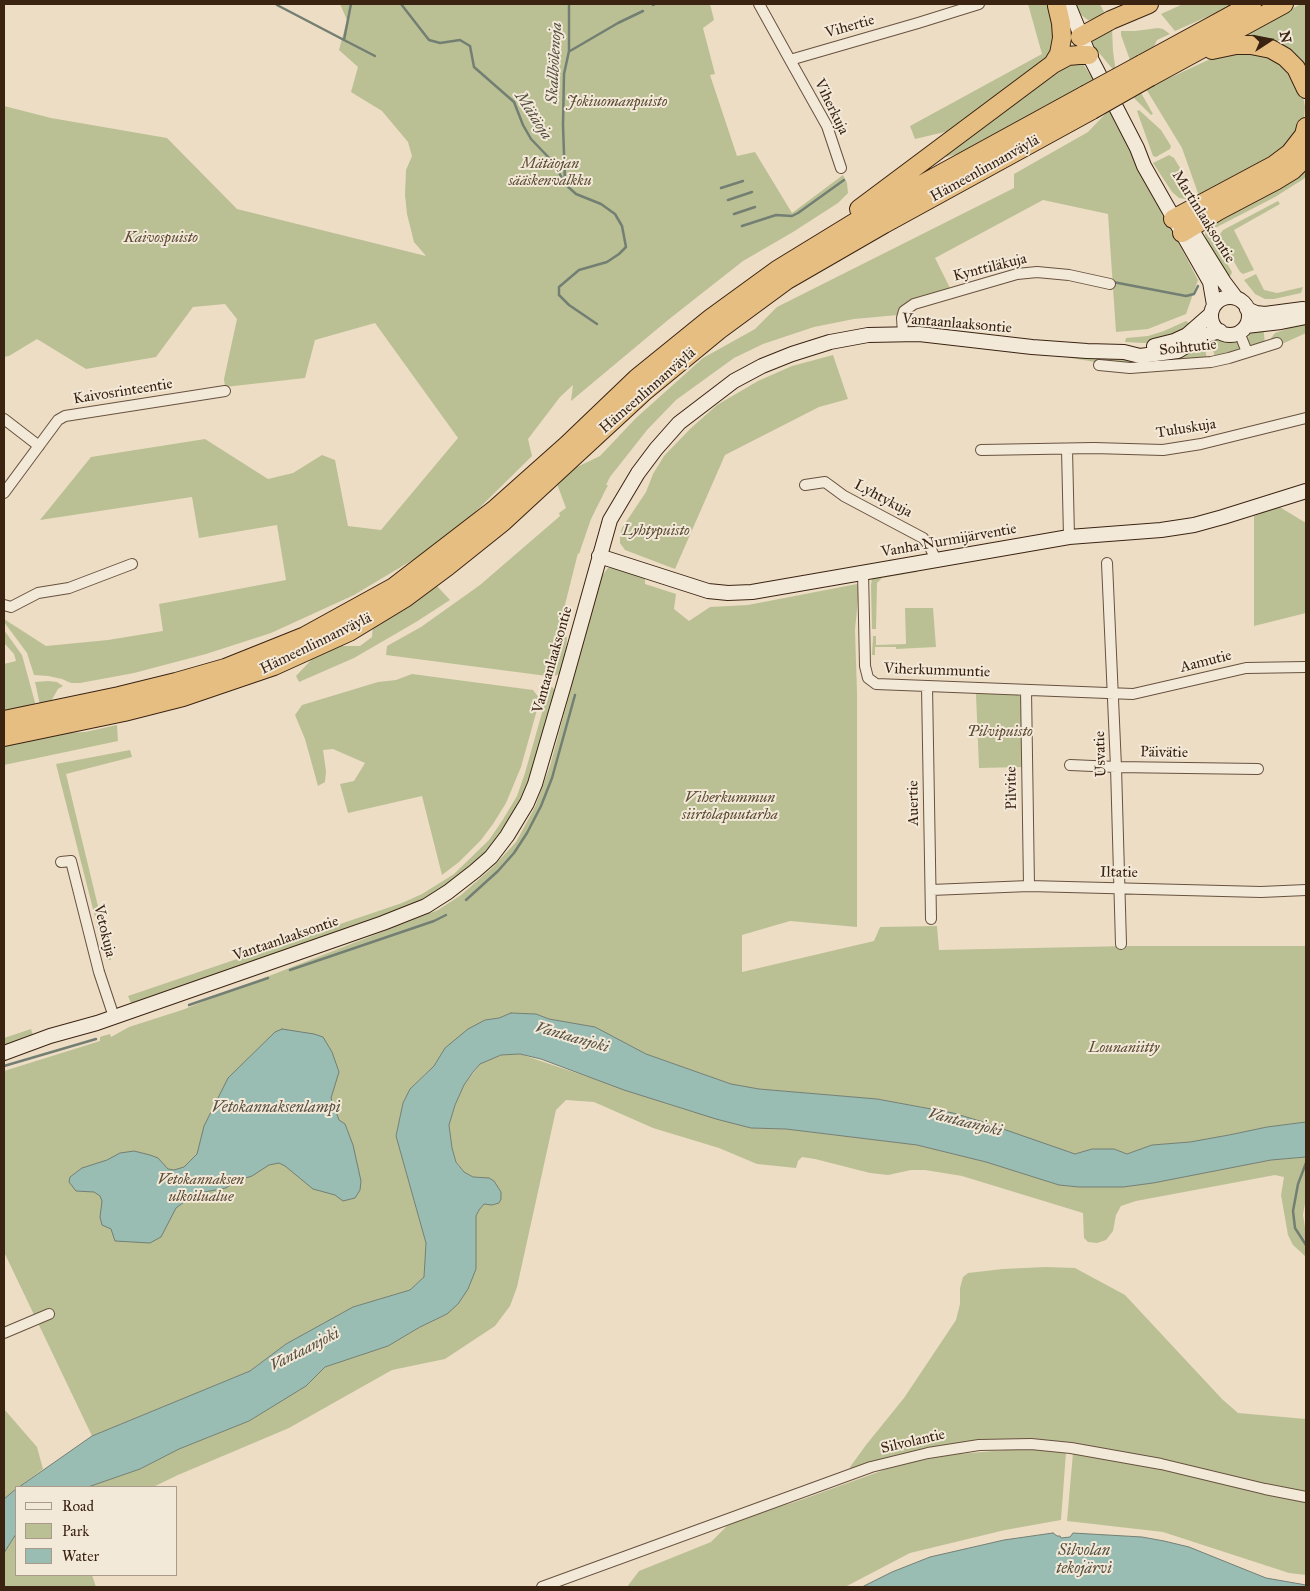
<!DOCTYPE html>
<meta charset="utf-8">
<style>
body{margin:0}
#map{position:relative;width:1310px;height:1591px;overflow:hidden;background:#edddc5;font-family:"IM FELL Great Primer",serif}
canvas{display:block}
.frame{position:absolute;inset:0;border:5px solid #3b2312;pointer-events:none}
.legend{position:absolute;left:15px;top:1486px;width:162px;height:90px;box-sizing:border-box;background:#f3e9d9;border:1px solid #a99a89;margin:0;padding:6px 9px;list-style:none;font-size:15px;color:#3b2312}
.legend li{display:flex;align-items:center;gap:10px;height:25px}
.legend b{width:25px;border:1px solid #a99a89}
.north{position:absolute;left:1245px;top:15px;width:50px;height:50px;-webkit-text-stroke:4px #f3e9d9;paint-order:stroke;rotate:79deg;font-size:14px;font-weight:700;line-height:20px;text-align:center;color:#3b2312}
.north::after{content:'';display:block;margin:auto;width:18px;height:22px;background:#3b2312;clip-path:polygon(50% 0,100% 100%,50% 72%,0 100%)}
</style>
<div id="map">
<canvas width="1310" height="1591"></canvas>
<div class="frame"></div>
<ul class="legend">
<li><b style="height:6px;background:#f3e9d9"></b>Road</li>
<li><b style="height:14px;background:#bac094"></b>Park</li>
<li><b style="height:14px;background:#99bcb3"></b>Water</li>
</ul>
<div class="north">N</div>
</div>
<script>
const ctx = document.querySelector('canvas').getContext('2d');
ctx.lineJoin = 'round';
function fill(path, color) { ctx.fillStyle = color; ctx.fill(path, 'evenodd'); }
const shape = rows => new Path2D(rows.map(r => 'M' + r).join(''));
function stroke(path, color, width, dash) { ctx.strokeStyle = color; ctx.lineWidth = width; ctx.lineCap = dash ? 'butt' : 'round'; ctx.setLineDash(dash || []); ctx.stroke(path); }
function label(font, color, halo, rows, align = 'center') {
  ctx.font = font + ' "IM FELL Great Primer",serif'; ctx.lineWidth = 4; ctx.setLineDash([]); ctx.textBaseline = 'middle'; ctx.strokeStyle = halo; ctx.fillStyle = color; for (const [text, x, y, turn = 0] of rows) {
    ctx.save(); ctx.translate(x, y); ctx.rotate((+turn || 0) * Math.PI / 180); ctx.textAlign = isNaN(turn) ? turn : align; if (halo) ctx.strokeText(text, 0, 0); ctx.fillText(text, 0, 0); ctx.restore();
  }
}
fill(shape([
 [340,4,710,4,714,20,703,28,715,74,710,75,737,156,755,152,792,213,843,175,847,183,848,193,838,203,793,232,743,261,668,320,571,401,573,385,560,397,528,439,532,456,465,522,441,543,354,595,271,633,206,654,134,673,80,683,71,683,62,679,48,676,34,675,27,653,4,622,4,619,46,646,108,640,163,631,159,604,286,580,277,525,199,538,192,497,40,520,91,457,205,439,268,479,293,473,322,455,335,460,348,526,381,530,458,438,375,323,315,340,305,378,225,387,224,379,237,319,225,304,193,307,156,357,86,369,37,339,9,356,4,357,4,106,51,118,167,138,237,209,426,256,414,242,407,214,405,195,406,170,412,156,408,142,382,111,351,92,358,67,339,50,347,20],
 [1028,4,1050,4,1057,31,1049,61,962,128,915,139,910,126,1042,54],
 [1073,4,1100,4,1107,18,1088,20,1077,12],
 [1183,4,1236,4,1175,31,1161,14],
 [1301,4,1306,4,1306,75,1241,36],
 [1112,28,1113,51,1116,73,1090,42,1091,36],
 [1158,28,1163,29,1170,34,1157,40,1152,50,1131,63,1121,35,1121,31,1135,31],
 [1259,51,1286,65,1302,91,1305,107,1304,120,1289,148,1199,196,1182,148,1146,89,1223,53],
 [1078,62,1083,64,1094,81,965,152,946,157,945,152,1060,68,1071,63],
 [1140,91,1153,114,1151,115,1132,96],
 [1109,110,1198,280,1186,314,1148,329,1116,332,1108,214,1043,200,935,258,950,288,902,308,898,315,854,319,814,327,763,344,734,358,676,400,647,430,610,477,606,485,608,485,591,519,579,554,578,553,547,676,386,655,387,646,421,627,480,585,560,516,559,513,566,508,557,484,575,468,600,456,636,418,703,358,755,329,777,307,1014,188,1014,174,1088,132],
 [1139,110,1161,130,1171,146,1170,149,1156,157,1153,156,1137,111],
 [1169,155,1174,158,1182,171,1185,184,1191,200,1179,198,1172,192,1153,163],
 [1306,161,1306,177,1302,180,1275,197,1217,227,1213,227,1211,223],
 [1278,201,1280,204,1234,230,1254,270,1243,274,1240,272,1220,238,1220,234,1223,230],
 [1206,227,1232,272,1231,275,1227,277,1209,245,1205,235],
 [1256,274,1264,290,1277,293,1303,287,1301,293,1274,299,1265,299,1255,294,1244,280],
 [1186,321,1189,323,1192,327,1165,341,1144,343,1125,342,1126,338,1148,336,1164,331],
 [1306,324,1306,333,1282,344,1279,338,1272,341,1271,338,1275,333,1298,325],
 [1263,326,1265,343,1253,347,1251,346,1248,339,1250,331],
 [1219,337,1238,341,1242,349,1215,357,1210,340],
 [1202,340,1204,343,1207,359,1146,364,1095,362,1059,356,1090,357],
 [833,355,848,399,819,407,725,455,675,569,625,550,620,543,620,535,622,528,646,492,653,474,664,456,690,429,717,405,758,381,792,366],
 [1278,506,1306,523,1306,613,1254,626,1254,516],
 [614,567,645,578,645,584,676,594,674,609,689,621,710,607,748,605,857,584,859,589,855,630,857,692,857,927,790,921,742,935,742,972,874,941,880,927,937,926,939,950,1128,946,1306,946,1306,1122,1267,1127,1229,1135,1190,1142,1152,1145,1127,1154,1114,1149,1093,1149,1075,1154,922,1107,877,1099,759,1089,731,1084,646,1054,595,1027,549,1019,536,1014,511,1013,499,1018,485,1020,445,1048,434,1066,410,1089,403,1103,396,1136,426,1243,424,1277,410,1290,353,1307,286,1344,250,1371,92,1436,4,1252,4,1071,100,1041,100,1037,103,1036,110,1034,111,1037,129,1027,182,1010,438,910,461,895,493,867,516,842,535,807,550,766,601,577,608,568],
 [917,569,917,572,882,578,877,583,876,629,872,629,871,585,872,578],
 [436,585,450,600,416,622,354,658,299,682,296,676,315,656,340,646,360,646,372,637,373,626],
 [905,608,933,608,936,647,896,649,896,647,875,647,875,655,872,655,873,636,876,636,876,645,906,644],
 [4,630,22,655,36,706,4,713,4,664,16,661,14,654,4,643],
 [563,637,567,637,566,656,560,674,553,676],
 [412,674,533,690,540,699,521,767,506,803,493,824,481,840,459,862,442,875,422,796,348,813,340,784,354,781,365,763,333,749,323,750,326,771,325,782,318,786,305,739,295,715,302,705,378,682,396,680],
 [48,681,57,682,63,686,58,689,50,703,40,705,35,682],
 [552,687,555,690,555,693,528,785,518,807,492,846,475,864,453,882,412,906,131,1003,128,996,402,903,422,894,454,874,489,840,502,821,517,796,525,773,549,688],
 [976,694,1018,694,1022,699,1023,767,979,768],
 [117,725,118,741,4,765,4,746,64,733,85,732],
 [130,750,132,757,66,774,111,960,106,960,56,764],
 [31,1029,33,1035,26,1039,4,1046,4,1038],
 [520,1054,680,1108,751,1128,786,1129,917,1145,986,1162,1059,1185,1079,1187,1123,1187,1153,1183,1271,1160,1306,1157,1306,1198,1303,1215,1306,1233,1306,1257,1293,1245,1288,1235,1281,1195,1284,1177,1275,1175,1136,1201,1121,1206,1116,1215,1113,1231,1106,1240,1097,1243,1088,1242,1084,1238,1083,1213,962,1176,925,1170,911,1170,888,1175,870,1173,815,1159,802,1157,798,1161,796,1168,757,1164,719,1148,653,1128,594,1102,566,1100,556,1110,517,1287,510,1306,495,1326,445,1359,392,1370,289,1428,178,1475,153,1487,88,1487,140,1469,179,1449,249,1421,305,1386,325,1367,388,1346,420,1327,447,1314,476,1269,476,1216,479,1210,484,1204,492,1205,499,1203,501,1199,501,1192,494,1181,489,1178,473,1177,464,1172,456,1161,452,1148,449,1125,455,1105,464,1085,480,1064,501,1055],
 [1045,1267,1075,1268,1125,1295,1222,1399,1238,1413,1306,1419,1306,1492,1289,1490,1146,1457,1026,1439,995,1439,959,1443,851,1470,850,1467,866,1445,904,1398,956,1320,960,1304,960,1288,963,1277,968,1273,1003,1269],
 [4,1409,37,1447,43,1469,19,1487,16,1487,16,1489,4,1499],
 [1029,1448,1066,1452,1061,1520,1005,1530,910,1553,845,1587,627,1587,639,1571,711,1542,733,1520,795,1502,895,1466,947,1455],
 [1073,1453,1121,1458,1306,1500,1306,1575,1289,1573,1163,1532,1067,1521],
 [16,1534,16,1575,92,1575,96,1587,4,1587,4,1553]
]), '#bac094');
const water = shape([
 [511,1013,536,1014,549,1019,595,1027,646,1054,731,1084,759,1089,877,1099,953,1113,983,1122,1075,1154,1092,1149,1114,1149,1127,1154,1152,1145,1190,1142,1229,1135,1267,1127,1306,1122,1306,1157,1271,1160,1153,1183,1123,1187,1079,1187,1059,1185,986,1162,917,1145,786,1129,751,1128,716,1119,624,1090,541,1059,520,1054,501,1055,480,1064,473,1072,464,1085,455,1105,449,1125,452,1148,456,1162,464,1172,473,1177,489,1178,494,1181,501,1192,501,1199,499,1203,492,1205,484,1204,479,1210,476,1216,476,1269,468,1289,458,1304,447,1314,420,1327,388,1346,325,1367,306,1386,249,1421,179,1449,140,1469,88,1487,19,1487,92,1436,250,1371,286,1344,353,1307,410,1290,424,1277,426,1243,396,1136,403,1103,410,1089,434,1066,445,1048,468,1029,485,1020,499,1018,511,1013],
 [282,1029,314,1034,323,1037,332,1052,339,1072,331,1098,339,1120,345,1124,353,1145,361,1181,360,1190,355,1198,343,1201,335,1195,313,1189,285,1166,279,1163,269,1165,252,1176,236,1181,226,1188,199,1193,188,1199,176,1208,161,1237,150,1243,115,1241,111,1229,102,1225,100,1217,102,1201,100,1196,94,1192,76,1191,69,1182,70,1177,82,1168,107,1160,120,1153,134,1151,150,1155,158,1158,168,1169,174,1170,184,1167,197,1154,204,1126,228,1078,275,1032,282,1029],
 [16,1489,16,1534,4,1553,4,1499,16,1489],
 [1053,1533,1057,1536,1060,1536,1061,1538,1070,1537,1073,1533,1142,1537,1164,1541,1189,1547,1266,1578,1306,1585,1306,1587,862,1587,892,1572,930,1557,1004,1540,1053,1533]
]);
fill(water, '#99bcb3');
stroke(water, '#737f73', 1);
stroke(shape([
 [401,4,429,40,440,43,460,40,470,46,474,67,514,102,523,125,531,139,554,163,565,184,576,194,601,204,615,214,622,226,626,247,619,254,607,262,579,270,559,287,559,295,569,305,597,324],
 [277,5,344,40,351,4],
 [653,5,655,4],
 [344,40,375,56],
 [570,51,618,23,643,11],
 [565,182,563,125,564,74,569,51,569,4],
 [721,188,743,181],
 [728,200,752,192],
 [734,214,755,207],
 [742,226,776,215,792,216,798,213,844,180],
 [1113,282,1186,296,1194,294,1198,286],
 [466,900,498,871,514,853,527,833,541,806,552,778,575,695],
 [290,970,434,921,446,915],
 [189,1005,268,978],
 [4,1066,96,1039],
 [1306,1163,1298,1184,1293,1211,1295,1228,1306,1245]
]), '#737f73', 2.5);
const street = shape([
 [759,4,790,60,918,23,979,4],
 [790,60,827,126,841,168],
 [1239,332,1247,352],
 [903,334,902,318,904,311,914,304,1017,274,1037,272,1069,275,1110,284],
 [1099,365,1130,368,1211,362,1229,358,1277,343],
 [4,419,39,446],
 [1067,449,1069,537],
 [981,450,1094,448,1163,450,1201,444,1306,418],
 [805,485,825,482,844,496,923,538,929,545,936,560],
 [4,493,58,420,65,416,225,391],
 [1107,563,1116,767,1121,944],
 [863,572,865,666,868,678,876,684,1133,694,1246,668,1306,667],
 [4,605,11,607,38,593,69,588,132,564],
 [927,686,931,919],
 [1026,690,1029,886],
 [1070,765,1116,767,1258,769],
 [61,862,71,861,99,972,114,1017],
 [931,890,1029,886,1261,892,1306,890],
 [4,1333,49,1314],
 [542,1587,871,1467,928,1453,979,1445,1031,1444,1071,1448,1161,1464,1265,1489,1306,1497]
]);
const secondary = shape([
 [1068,4,1089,55,1137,148,1144,166,1210,282,1214,305],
 [1186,221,1224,282,1236,298],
 '1211 316a19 19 0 1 1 38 0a19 19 0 1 1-38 0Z',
 [1247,309,1256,313,1265,314,1303,309],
 [1246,326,1281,322,1306,317],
 [1154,346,1174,341,1187,335,1211,314],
 [599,556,708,591,728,593,752,592,1069,537,1161,530,1194,525,1223,517,1306,491],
 [4,1053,50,1036,97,1023,383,923,426,906,448,892,475,871,491,857,507,836,527,803,535,784,565,681,610,520,638,473,656,449,679,423,734,381,762,366,792,354,830,342,868,335,919,334,1032,347,1087,351,1124,352,1140,356,1178,351,1203,336,1220,331]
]);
const highway = shape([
 [1080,37,1111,20,1149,4],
 [1212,50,1236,45,1251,45,1271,49,1285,57,1296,68,1306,89],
 [1053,64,1068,56,1079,55,1089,55],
 [1142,64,1252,4],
 [1150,77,1284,4],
 [859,209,1053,64,1059,54,1062,38,1061,23,1057,6],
 [1173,219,1274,165,1290,153,1304,135,1306,127],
 [1182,233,1218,211,1275,181,1293,170,1306,157],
 [4,720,119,696,176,682,225,668,305,636,394,587,494,510,567,445,637,378,711,318,777,270,875,210,1085,95],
 [4,737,124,712,183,697,274,666,349,632,405,598,448,566,503,522,646,390,719,330,787,280,884,224,1092,110]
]);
stroke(street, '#68523f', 12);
stroke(secondary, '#3b2312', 16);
stroke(highway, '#3b2312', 20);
stroke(street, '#f3e9d9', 10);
stroke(secondary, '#f3e9d9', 14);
stroke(highway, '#e6be82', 18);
const highwayBridge = shape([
 [1085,95,1142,64],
 [1092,110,1150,77]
]);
stroke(highwayBridge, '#3b2312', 20, []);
stroke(highwayBridge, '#e6be82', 18);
label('15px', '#3b2312', '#f3e9d9', [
 ["Vihertie",850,27,-16],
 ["Viherkuja",831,107,64],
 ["Hämeenlinnanväylä",985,169,-29],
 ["Martinlaaksontie",1203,217,58],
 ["Kynttiläkuja",990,268,-14],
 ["Vantaanlaaksontie",957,324,5],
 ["Soihtutie",1188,348,-6],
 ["Hämeenlinnanväylä",648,391,-41],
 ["Kaivosrinteentie",123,392,-9],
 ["Tuluskuja",1186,429,-9],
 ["Lyhtykuja",883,499,28],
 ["Vanha Nurmijärventie",949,541,-10],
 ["Hämeenlinnanväylä",316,644,-26],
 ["Vantaanlaaksontie",553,660,-74],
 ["Aamutie",1206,662,-14],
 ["Viherkummuntie",937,671,2],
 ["Päivätie",1164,753,1],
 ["Usvatie",1101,754,-92],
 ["Pilvitie",1012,788,-91],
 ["Auertie",914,803,-91],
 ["Iltatie",1119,873,1],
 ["Vetokuja",104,931,76],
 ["Vantaanlaaksontie",286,939,-19],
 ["Silvolantie",913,1442,-13]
]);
label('italic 15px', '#5b4a32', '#f3e9d9', [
 ["Jokiuomanpuisto",617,102],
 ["Mätäojan",550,164],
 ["sääskenvalkku",550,181],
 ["Kaivospuisto",161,238],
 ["Lyhtypuisto",656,531],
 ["Pilvipuisto",1000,732],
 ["Viherkummun",730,798],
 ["siirtolapuutarha",730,815],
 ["Lounaniitty",1124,1048],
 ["Vetokannaksen",201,1180],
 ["ulkoilualue",201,1197]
]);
label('italic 16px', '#575142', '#f3e9d9', [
 ["Skallbölenoja",555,63,-87],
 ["Mätäoja",533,116,57],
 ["Vantaanjoki",572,1038,16],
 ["Vetokannaksenlampi",276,1108],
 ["Vantaanjoki",965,1123,14],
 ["Vantaanjoki",305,1350,-27],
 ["Silvolan",1084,1551],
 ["tekojärvi",1084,1569]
]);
</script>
